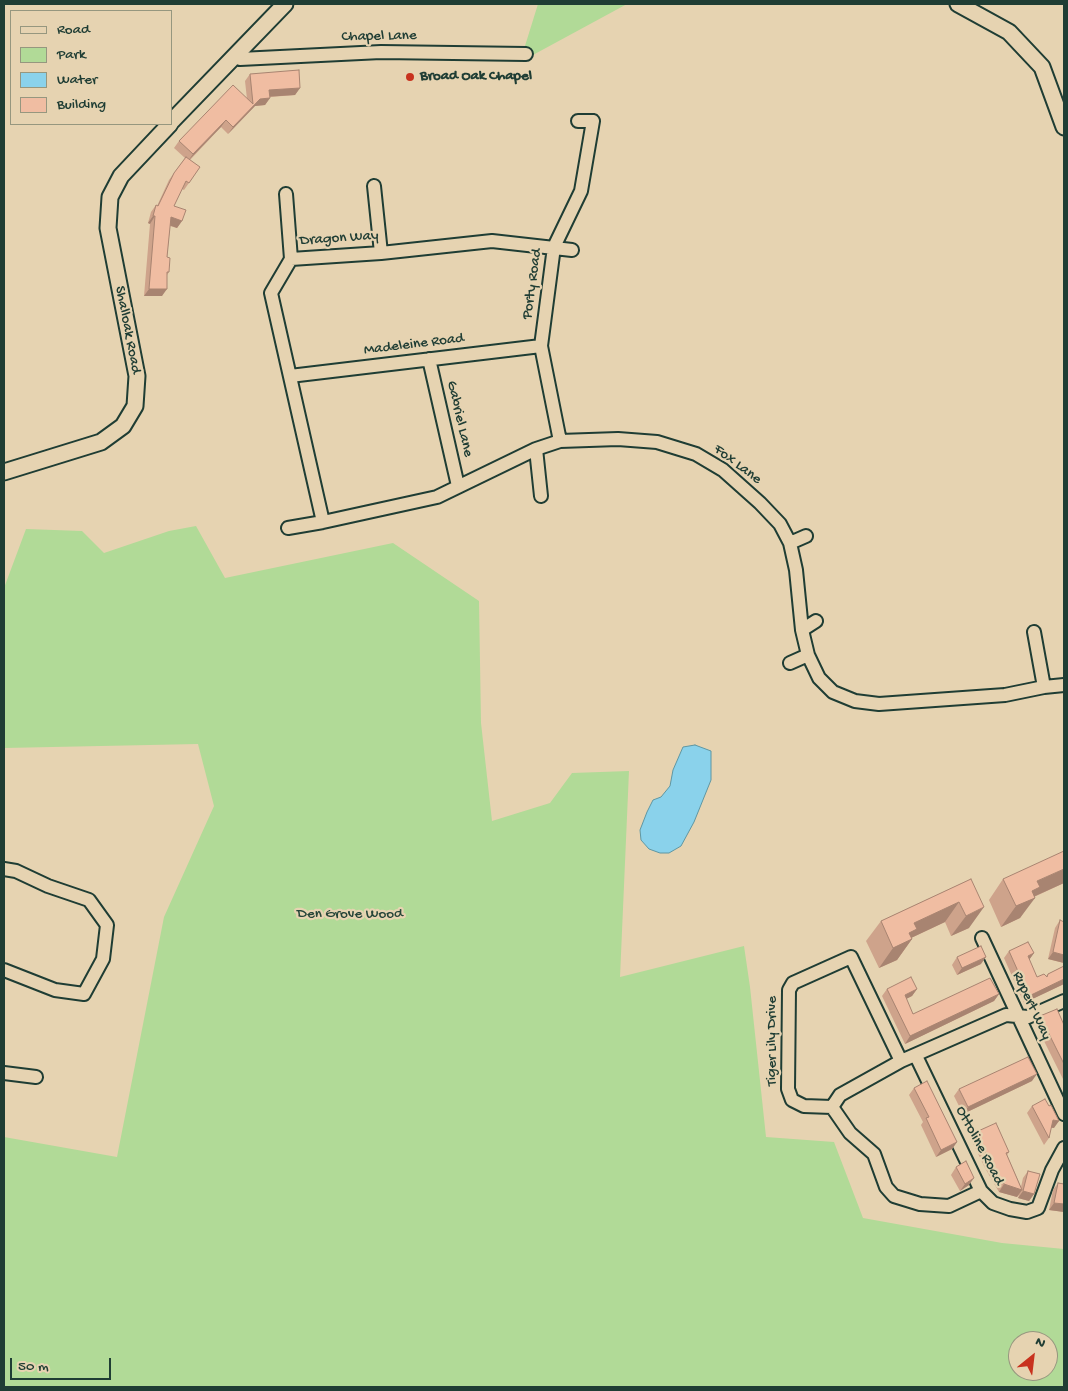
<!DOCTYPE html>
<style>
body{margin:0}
#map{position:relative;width:1068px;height:1391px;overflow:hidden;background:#e6d3b1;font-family:"Gochi Hand",sans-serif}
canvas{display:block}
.frame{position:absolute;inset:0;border:5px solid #1f3d34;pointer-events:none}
.legend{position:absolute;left:10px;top:10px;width:162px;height:115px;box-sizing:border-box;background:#e6d3b1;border:1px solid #96977f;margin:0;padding:6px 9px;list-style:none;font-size:15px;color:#1f3d34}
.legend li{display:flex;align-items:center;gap:10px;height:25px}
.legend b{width:25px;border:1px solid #96977f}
.north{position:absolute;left:1008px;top:1331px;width:50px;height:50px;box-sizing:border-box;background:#e6d3b1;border:1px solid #96977f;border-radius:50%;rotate:29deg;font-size:14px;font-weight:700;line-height:20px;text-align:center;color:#1f3d34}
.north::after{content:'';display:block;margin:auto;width:18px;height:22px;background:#c8321e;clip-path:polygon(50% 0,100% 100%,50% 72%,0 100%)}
.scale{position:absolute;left:10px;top:1358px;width:101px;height:22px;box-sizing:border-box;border:2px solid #1f3d34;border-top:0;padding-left:6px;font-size:15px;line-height:18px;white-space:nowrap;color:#1f3d34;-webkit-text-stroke:4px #e6d3b1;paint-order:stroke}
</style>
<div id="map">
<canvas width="1068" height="1391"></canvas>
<div class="frame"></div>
<ul class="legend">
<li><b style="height:6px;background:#e6d3b1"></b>Road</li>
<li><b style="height:14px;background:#b1da97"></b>Park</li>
<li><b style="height:14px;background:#8ad2eb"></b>Water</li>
<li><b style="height:14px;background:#f0bda2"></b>Building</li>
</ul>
<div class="north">N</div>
<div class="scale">50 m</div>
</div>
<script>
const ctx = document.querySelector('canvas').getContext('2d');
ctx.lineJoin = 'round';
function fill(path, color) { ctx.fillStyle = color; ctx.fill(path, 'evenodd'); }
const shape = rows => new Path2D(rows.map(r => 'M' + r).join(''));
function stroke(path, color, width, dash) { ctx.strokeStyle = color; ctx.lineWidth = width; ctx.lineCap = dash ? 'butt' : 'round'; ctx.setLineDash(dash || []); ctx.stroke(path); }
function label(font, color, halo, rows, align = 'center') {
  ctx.font = font + ' "Gochi Hand",sans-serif'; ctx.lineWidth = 4.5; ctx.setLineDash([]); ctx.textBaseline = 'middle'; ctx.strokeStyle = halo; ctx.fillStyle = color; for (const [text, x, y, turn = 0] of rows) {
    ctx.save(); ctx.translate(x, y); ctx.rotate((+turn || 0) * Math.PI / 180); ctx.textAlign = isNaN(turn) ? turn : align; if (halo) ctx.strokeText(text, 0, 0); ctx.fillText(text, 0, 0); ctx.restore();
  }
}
fill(shape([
 [538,4,627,4,520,62],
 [196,526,225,578,393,543,479,601,481,723,492,821,550,803,572,773,629,771,620,977,744,946,750,987,766,1137,834,1142,863,1218,1002,1243,1064,1249,1064,1387,4,1387,4,1137,117,1157,164,917,214,806,198,744,4,748,4,588,26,529,82,531,104,553,169,531],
 [1018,1341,1048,1341,1048,1371,1018,1371]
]), '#b1da97');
const water = shape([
 [695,745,711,751,711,780,694,822,681,846,669,853,660,853,649,849,641,840,640,830,647,812,653,800,661,797,670,786,673,770,683,747,695,745]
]);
fill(water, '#8ad2eb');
stroke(water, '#5f96a2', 1);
const minor = shape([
 [234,56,240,59,381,52,526,54],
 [374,186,381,253],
 [286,194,291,259],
 [429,359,458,486],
 [290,376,541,346],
 [560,441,541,346,554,247,581,191,593,121,578,121],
 [536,449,541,496],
 [323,522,271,293,291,259,381,253,492,241,572,250],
 [288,528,323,522,437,497,536,449,560,441,618,439,657,442,696,454,723,470,760,503,780,524,790,543,796,570,802,630,808,655,819,678,833,692,855,701,879,704,1005,695,1044,687,1064,685],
 [790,543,806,536],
 [802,630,816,621],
 [1034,632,1044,687],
 [790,663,808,655],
 [4,869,16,871,48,886,89,900,107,925,103,959,84,994,55,990,4,970],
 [982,938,1064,1114],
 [916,1056,981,1191,993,1203,1010,1209,1027,1212,1038,1208,1052,1170,1064,1148],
 [4,1073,36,1077],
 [832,1107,804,1106,792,1100,788,1089,789,990,793,983,851,957,901,1061],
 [832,1107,840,1095,901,1061,1006,1015,1028,1017,1064,1001],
 [832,1107,850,1133,874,1154,886,1187,894,1196,920,1204,949,1206,981,1191]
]);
const tertiary = shape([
 [958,4,1009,32,1042,67,1064,127],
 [171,122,285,4],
 [4,472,101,442,123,426,135,406,137,376,108,228,110,197,121,176,170,124]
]);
stroke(minor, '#1f3d34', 16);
stroke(tertiary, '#1f3d34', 19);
stroke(minor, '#e6d3b1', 12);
stroke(tertiary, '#e6d3b1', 15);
fill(shape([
 [250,74,300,88,295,95,270,97,270,98,265,105,255,106,228,134,221,127,190,160,200,167,184,190,182,189,174,206,182,221,177,228,170,226,167,257,169,272,167,275,162,296,144,296,150,224,148,223,151,212,156,205,157,206,169,180,185,158,174,148,179,141,247,99,245,81],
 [971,879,969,928,951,936,945,922,911,938,912,939,897,960,879,968,866,941,881,921],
 [1003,879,1064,883,1034,897,1020,918,1001,927,989,900],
 [1060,920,1064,963,1048,959,1055,928],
 [1009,951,1034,953,1029,960,1037,977,1046,976,1048,974,1064,966,1064,984,1024,1003,1004,958],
 [957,957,981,964,957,975,952,965],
 [887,989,917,989,912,996,906,999,913,1014,999,994,994,1001,905,1044,882,996],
 [1040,1016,1064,1025,1064,1081,1035,1023],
 [1032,1081,963,1114,954,1096,959,1089],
 [914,1088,957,1142,952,1149,936,1157,921,1125,923,1122,909,1095],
 [1032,1106,1054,1128,1051,1128,1049,1138,1044,1145,1027,1113],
 [976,1132,1009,1152,1007,1155,1021,1187,1023,1178,1028,1171,1034,1194,1029,1201,1018,1198,1019,1195,1017,1197,999,1192,985,1168,971,1139],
 [956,1167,969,1185,960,1191,951,1175],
 [1058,1183,1064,1184,1064,1212,1049,1210,1053,1190]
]), '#cea38b');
fill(shape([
 [300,88,295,95,264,97,269,90],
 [270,98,265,105,255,106,228,134,233,127,260,99],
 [226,120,221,127,188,161,193,154],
 [153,216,155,216,150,224,148,223],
 [171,217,182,221,177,228,166,224],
 [149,289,167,289,162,296,144,296],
 [1064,869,1064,883,1033,897,1035,898,1020,918,1001,927,1016,906,1037,881],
 [959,902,945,922,911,938,912,939,897,960,879,968,893,948,914,923],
 [984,907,969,928,951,936,966,916],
 [1053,952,1064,955,1064,963,1048,959],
 [1034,953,1029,960,1028,956],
 [986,957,981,964,957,975,962,968],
 [1064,979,1064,984,1024,1003,1029,996],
 [917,989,912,996,900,1002,905,995],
 [999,994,994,1001,905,1044,910,1036],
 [1037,1074,1032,1081,963,1114,968,1107],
 [1053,1120,1059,1121,1054,1128,1048,1127],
 [957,1142,952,1149,936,1157,941,1150],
 [974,1178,969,1185,960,1191,965,1184],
 [1004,1184,1022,1190,1017,1197,999,1192],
 [1023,1191,1034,1194,1029,1201,1018,1198],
 [1054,1203,1064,1204,1064,1212,1049,1210]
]), '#a88471');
const building = shape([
 [299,70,300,88,269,90,270,98,260,99,233,127,226,120,193,154,179,141,233,85,253,104,250,74,299,70],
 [186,157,200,167,189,183,186,181,174,206,186,210,182,221,171,217,167,257,170,258,169,272,167,272,167,289,149,289,155,216,153,216,156,205,158,206,174,173,186,157],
 [1064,851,1064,869,1037,881,1040,887,1032,891,1035,898,1016,906,1003,879,1064,851],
 [971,879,984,907,966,916,959,902,914,923,917,929,909,933,912,939,893,948,881,921,971,879],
 [1060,920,1064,922,1064,955,1053,952,1060,920],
 [1028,942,1034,953,1028,956,1037,977,1044,974,1047,977,1048,974,1064,966,1064,979,1029,996,1009,951,1028,942],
 [981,946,986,957,962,968,957,957,981,946],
 [911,977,917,989,905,995,913,1014,990,978,999,994,910,1036,887,989,911,977],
 [1057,1009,1064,1025,1064,1064,1040,1016,1057,1009],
 [1028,1057,1037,1074,968,1107,959,1089,1028,1057],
 [927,1081,957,1142,941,1150,926,1118,929,1117,914,1088,927,1081],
 [1045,1099,1049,1106,1051,1105,1059,1121,1053,1120,1049,1138,1032,1106,1045,1099],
 [996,1123,1009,1152,1006,1153,1022,1190,1004,1184,990,1161,976,1132,996,1123],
 [966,1161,974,1178,965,1184,956,1167,966,1161],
 [1028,1171,1040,1174,1034,1194,1023,1191,1028,1171],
 [1058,1183,1064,1184,1064,1204,1054,1203,1058,1183]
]);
fill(building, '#f0bda2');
stroke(building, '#a88471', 1);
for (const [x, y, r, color] of [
 [410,77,5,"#c8321e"]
]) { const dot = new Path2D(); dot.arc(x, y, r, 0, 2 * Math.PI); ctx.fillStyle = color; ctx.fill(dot); stroke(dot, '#e6d3b1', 2); }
label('15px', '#1f3d34', '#e6d3b1', [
 ["Chapel Lane",379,37,-1],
 ["Dragon Way",339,239,-4],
 ["Porty Road",533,284,-82],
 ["Shalloak Road",127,330,79],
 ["Madeleine Road",414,345,-7],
 ["Gabriel Lane",459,419,77],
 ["Fox Lane",737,465,37],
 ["Rupert Way",1031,1006,65],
 ["Tiger Lily Drive",773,1041,-90],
 ["Ottoline Road",979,1146,62]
]);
label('bold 15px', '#1f3d34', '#e6d3b1', [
 ["Broad Oak Chapel",420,77]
], 'left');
label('15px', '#264539', '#e6d3b1', [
 ["Den Grove Wood",350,915]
]);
</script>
